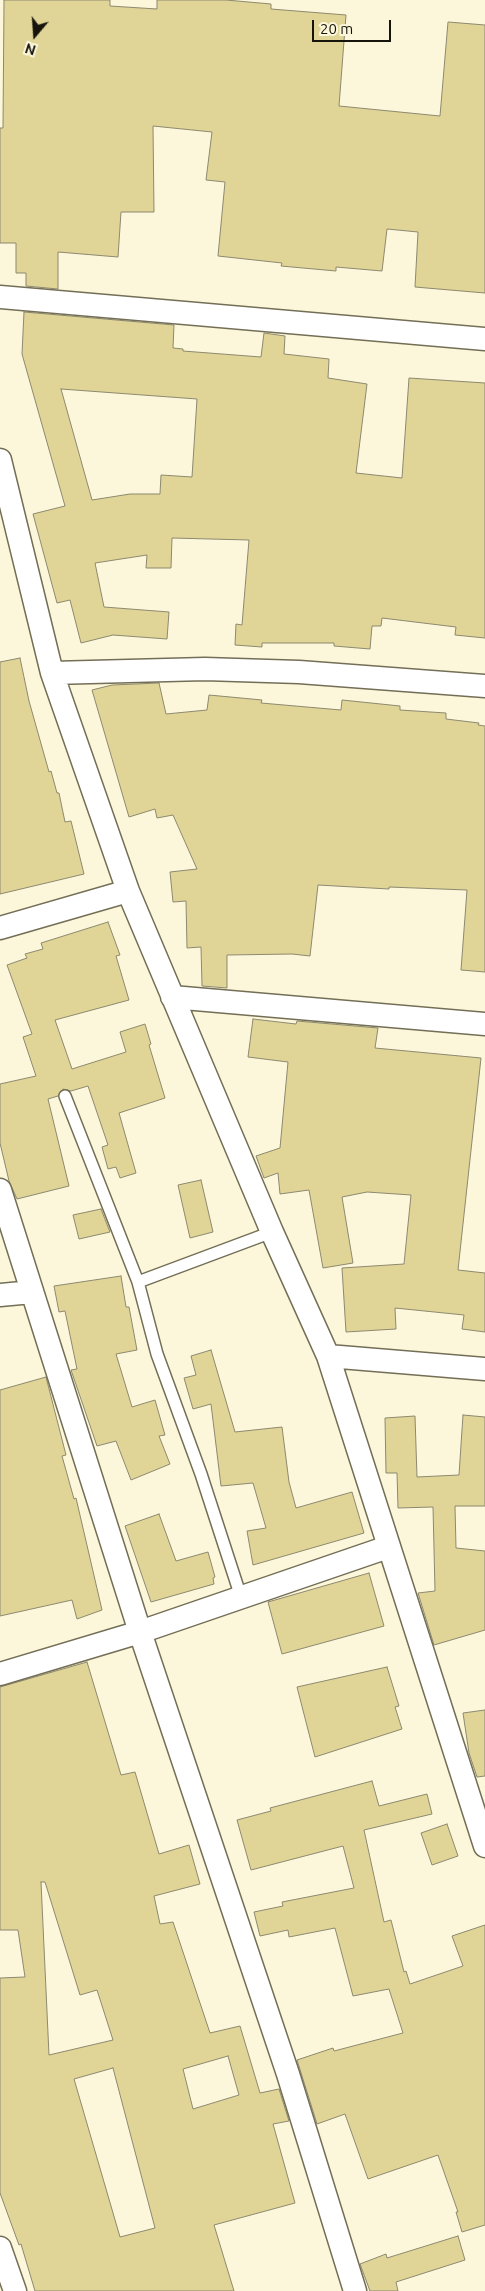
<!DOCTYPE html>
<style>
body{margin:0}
#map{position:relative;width:485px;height:2291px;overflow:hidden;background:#fcf7db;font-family:Ubuntu,sans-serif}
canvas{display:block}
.north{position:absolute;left:10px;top:10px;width:50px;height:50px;-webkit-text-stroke:4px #fcf7db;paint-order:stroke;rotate:198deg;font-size:14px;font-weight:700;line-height:20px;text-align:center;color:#17150b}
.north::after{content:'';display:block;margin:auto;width:18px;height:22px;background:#17150b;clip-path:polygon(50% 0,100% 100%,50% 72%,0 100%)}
.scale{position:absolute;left:312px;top:20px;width:79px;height:22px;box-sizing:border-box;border:2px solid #17150b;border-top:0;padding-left:6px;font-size:15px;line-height:18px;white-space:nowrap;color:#17150b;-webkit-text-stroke:4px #fcf7db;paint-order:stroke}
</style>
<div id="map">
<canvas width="485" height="2291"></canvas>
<div class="north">N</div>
<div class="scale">20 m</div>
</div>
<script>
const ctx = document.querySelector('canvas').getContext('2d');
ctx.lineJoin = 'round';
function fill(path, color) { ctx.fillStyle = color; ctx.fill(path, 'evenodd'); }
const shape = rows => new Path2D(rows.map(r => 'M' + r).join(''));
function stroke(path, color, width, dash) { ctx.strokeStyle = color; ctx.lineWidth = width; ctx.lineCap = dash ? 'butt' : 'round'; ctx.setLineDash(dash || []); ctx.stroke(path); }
const building = shape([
 [4,0,110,0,110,6,157,9,157,0,226,0,271,4,271,9,346,15,339,106,440,116,448,22,485,25,485,293,415,287,418,232,387,229,382,271,336,267,336,271,281,266,282,263,218,256,225,182,206,180,212,132,153,126,154,212,121,212,118,257,58,252,58,289,26,286,26,273,16,273,16,243,0,243,0,128,3,128,4,0],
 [24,312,174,325,173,348,183,349,183,351,261,357,264,333,285,336,284,354,329,359,328,378,367,384,356,473,402,478,409,378,485,383,485,638,455,635,456,627,382,618,381,626,372,626,370,649,334,646,334,643,262,643,262,647,235,645,236,624,242,625,249,540,172,538,171,568,146,568,147,555,95,563,104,607,169,612,167,639,113,635,81,643,70,600,57,603,33,514,65,506,22,354,24,312],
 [61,389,197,399,192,477,161,475,160,494,130,494,92,500,61,389],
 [20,658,29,701,49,772,51,771,57,793,59,793,65,822,71,821,84,874,0,894,0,662,20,658],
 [159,683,166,714,207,710,209,695,262,700,261,703,341,710,342,700,400,706,400,710,446,713,446,719,479,723,478,725,485,726,485,972,461,970,467,890,389,887,389,889,318,885,310,956,292,954,227,955,227,988,202,986,201,947,187,948,186,901,173,902,170,872,197,869,173,815,157,818,155,809,129,817,92,690,112,685,159,683],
 [108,922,120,955,116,956,129,1000,55,1020,72,1069,126,1052,120,1032,145,1024,151,1044,149,1045,165,1098,119,1113,136,1173,120,1178,116,1167,108,1169,102,1147,108,1145,88,1086,71,1091,63,1089,58,1096,48,1099,69,1186,17,1199,9,1181,0,1143,0,1084,36,1076,23,1037,32,1034,7,965,27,958,25,954,43,949,41,943,108,922],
 [253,1019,296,1024,297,1021,378,1028,375,1048,481,1058,458,1270,485,1273,485,1332,462,1329,464,1315,395,1308,396,1329,346,1332,342,1268,404,1264,411,1195,367,1192,342,1197,353,1263,323,1268,309,1190,280,1194,278,1173,264,1178,256,1156,280,1148,288,1062,248,1057,253,1019],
 [201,1180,213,1232,190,1238,178,1185,201,1180],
 [101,1209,110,1232,79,1239,73,1215,101,1209],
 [121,1276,126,1307,129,1307,137,1350,116,1354,132,1407,155,1400,165,1435,159,1436,170,1464,131,1480,116,1441,97,1446,71,1370,77,1369,65,1311,59,1312,54,1286,121,1276],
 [211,1350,235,1432,282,1427,289,1482,296,1508,352,1492,364,1533,253,1565,247,1531,266,1528,253,1483,221,1486,211,1404,193,1409,184,1378,196,1375,191,1356,211,1350],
 [46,1377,66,1455,62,1456,74,1499,76,1498,102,1610,77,1619,72,1600,0,1616,0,1390,46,1377],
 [463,1415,485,1417,485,1506,455,1506,456,1548,485,1551,485,1630,434,1645,418,1593,435,1591,433,1507,398,1508,397,1473,386,1473,385,1418,415,1416,417,1477,459,1475,463,1415],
 [159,1514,176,1561,208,1552,215,1577,213,1578,214,1584,151,1602,125,1526,159,1514],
 [369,1573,384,1626,282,1654,268,1602,369,1573],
 [87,1662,121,1775,135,1772,159,1854,189,1845,200,1884,154,1896,160,1924,173,1922,210,2033,240,2026,260,2093,279,2089,289,2121,273,2124,295,2203,214,2225,234,2291,35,2291,21,2244,19,2245,0,2193,0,1978,25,1977,18,1930,0,1930,0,1687,87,1662],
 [41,1882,45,1882,80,1995,97,1990,113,2040,49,2055,41,1882],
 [228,2056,239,2095,193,2109,183,2069,228,2056],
 [113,2068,155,2228,120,2237,74,2079,113,2068],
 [387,1667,399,1706,395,1707,402,1729,315,1757,297,1687,387,1667],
 [485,1710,485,1776,477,1777,469,1753,463,1713,485,1710],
 [372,1781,379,1806,427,1794,432,1814,364,1830,384,1922,391,1920,404,1972,406,1971,410,1984,463,1966,452,1936,485,1925,485,2225,462,2232,456,2212,458,2212,438,2155,368,2179,345,2114,317,2124,297,2060,333,2048,334,2051,403,2033,389,1989,353,1996,335,1928,289,1937,288,1930,260,1936,254,1912,283,1906,282,1902,354,1888,343,1846,251,1870,237,1820,271,1811,270,1808,372,1781],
 [447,1824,458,1856,432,1865,421,1833,447,1824],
 [458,2236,465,2260,396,2282,398,2291,370,2291,360,2264,386,2254,387,2258,458,2236]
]);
fill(building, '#e0d497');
stroke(building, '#8d896f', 1);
const lane = shape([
 [65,1096,138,1282,157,1354,201,1474,241,1597],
 [138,1282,272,1232]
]);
const street = shape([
 [0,297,485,339],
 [0,460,52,673,128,891,272,1232,328,1356,485,1846],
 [52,673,205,669,299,672,485,686],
 [0,928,128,891],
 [172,997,485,1024],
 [0,1190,140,1632,288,2074,355,2291],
 [0,1295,32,1292],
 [328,1356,485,1369],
 [0,1674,140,1632,388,1547],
 [0,2248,15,2291]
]);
stroke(lane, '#736e56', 14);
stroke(street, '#736e56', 25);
stroke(lane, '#fff', 11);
stroke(street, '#fff', 22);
</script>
